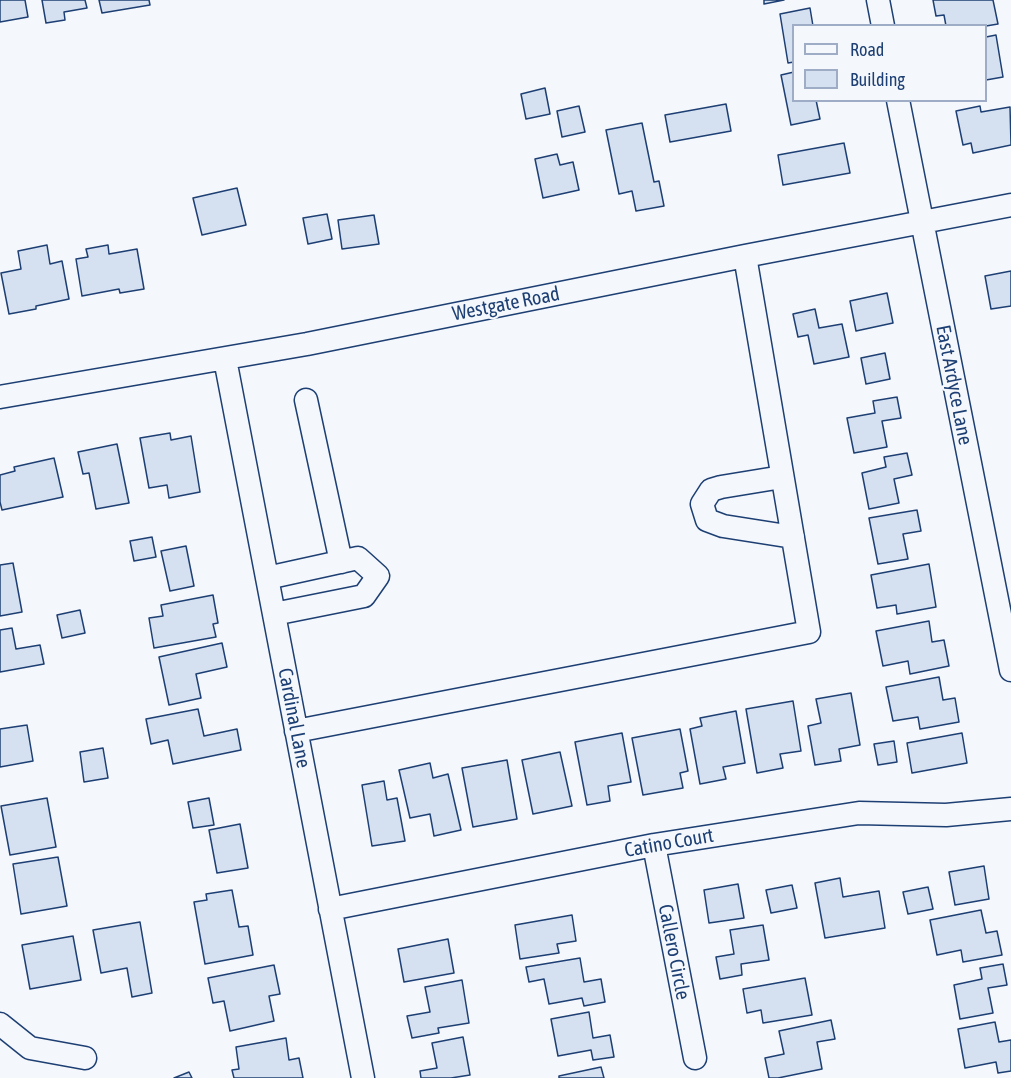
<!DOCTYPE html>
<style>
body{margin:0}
#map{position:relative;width:1011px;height:1078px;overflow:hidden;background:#f4f7fb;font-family:"Asap Condensed",sans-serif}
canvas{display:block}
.legend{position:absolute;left:792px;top:24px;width:195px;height:78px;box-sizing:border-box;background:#f4f7fb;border:2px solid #9eadc5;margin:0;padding:8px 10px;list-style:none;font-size:18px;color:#1d3f73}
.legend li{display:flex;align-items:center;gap:12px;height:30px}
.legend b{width:30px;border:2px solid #9eadc5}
</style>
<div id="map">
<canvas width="1011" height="1078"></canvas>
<ul class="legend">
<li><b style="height:8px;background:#f4f7fb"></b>Road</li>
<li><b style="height:16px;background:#d5e0f0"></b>Building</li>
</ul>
</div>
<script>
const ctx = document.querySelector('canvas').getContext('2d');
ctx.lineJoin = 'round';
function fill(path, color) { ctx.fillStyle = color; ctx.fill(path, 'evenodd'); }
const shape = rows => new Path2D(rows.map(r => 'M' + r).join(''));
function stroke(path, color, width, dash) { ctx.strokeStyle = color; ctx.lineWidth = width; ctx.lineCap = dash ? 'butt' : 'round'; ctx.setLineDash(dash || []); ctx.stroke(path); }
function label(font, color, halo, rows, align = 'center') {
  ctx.font = font + ' "Asap Condensed",sans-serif'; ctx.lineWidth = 4.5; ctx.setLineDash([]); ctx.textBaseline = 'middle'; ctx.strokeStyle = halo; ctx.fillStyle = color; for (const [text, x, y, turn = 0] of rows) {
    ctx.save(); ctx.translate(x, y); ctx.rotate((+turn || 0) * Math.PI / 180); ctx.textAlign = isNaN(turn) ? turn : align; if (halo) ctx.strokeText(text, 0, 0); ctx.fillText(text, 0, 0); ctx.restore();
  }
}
const building = shape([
 [0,0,25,0,28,17,0,22,0,0],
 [42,0,85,0,87,8,64,12,65,20,46,23,42,0],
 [99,0,149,0,150,5,102,13,99,0],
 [764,0,784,0,764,4,764,0],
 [933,0,993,0,998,24,986,26,946,26,944,15,936,16,933,0],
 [810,8,813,26,794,26,794,62,788,63,780,14,810,8],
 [996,35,1003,77,986,80,986,37,996,35],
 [794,72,794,100,816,100,820,119,791,125,781,75,794,72],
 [545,88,550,114,526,119,521,94,545,88],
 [726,104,731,131,670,142,665,115,726,104],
 [579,106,585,132,562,137,557,111,579,106],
 [980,106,981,112,1010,107,1011,145,973,153,971,143,963,145,956,111,980,106],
 [642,123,654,182,659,181,664,206,636,211,632,191,619,194,606,130,642,123],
 [844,143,850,173,783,185,778,155,844,143],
 [557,154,560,165,573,162,579,190,543,198,535,159,557,154],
 [237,188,246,225,202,235,193,198,237,188],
 [327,214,332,239,308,244,303,218,327,214],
 [374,215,379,244,342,249,338,220,374,215],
 [47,245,50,264,62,261,69,299,36,306,36,309,9,314,1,273,21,269,18,251,47,245],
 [108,245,109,254,137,249,144,289,120,293,119,289,82,296,76,259,88,257,86,249,108,245],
 [1011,271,1011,306,991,309,985,276,1011,271],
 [887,293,893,323,856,331,850,301,887,293],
 [815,309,819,328,842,324,849,357,814,364,808,335,798,337,793,314,815,309],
 [885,353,890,379,866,384,861,358,885,353],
 [897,397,901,418,882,421,887,447,854,453,847,418,875,413,873,401,897,397],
 [170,433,171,440,191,436,200,492,169,498,167,485,149,488,140,438,170,433],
 [117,444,129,503,96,509,89,473,83,474,78,452,117,444],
 [907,453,912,475,894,479,899,503,869,509,862,473,886,467,884,457,907,453],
 [54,458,63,497,2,510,0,502,0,475,15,471,14,467,54,458],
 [917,510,921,531,903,534,908,559,878,564,869,518,917,510],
 [152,537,156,557,134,561,130,541,152,537],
 [186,546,194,586,170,591,161,551,186,546],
 [13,563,22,612,0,616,0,565,13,563],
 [929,564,936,607,897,614,896,605,877,608,871,575,929,564],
 [213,595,218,623,213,624,216,637,154,648,149,618,163,616,161,605,213,595],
 [80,610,85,633,62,638,57,615,80,610],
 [929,621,932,642,944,640,949,666,910,674,908,661,883,666,876,631,929,621],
 [12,628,16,649,40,645,44,664,0,672,0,630,12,628],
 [222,643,227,667,196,674,201,698,169,705,159,657,222,643],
 [939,677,943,700,955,698,959,722,920,729,918,717,893,721,886,687,939,677],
 [851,693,860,745,839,749,841,761,815,765,808,726,821,723,816,699,851,693],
 [793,701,801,751,780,754,783,768,757,773,746,709,793,701],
 [198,709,204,736,237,729,241,750,173,764,168,740,151,744,146,719,198,709],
 [736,711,745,763,723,767,726,779,700,784,690,729,702,726,700,718,736,711],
 [27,725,33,761,0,767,0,729,27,725],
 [680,729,688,771,680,773,683,788,643,795,632,738,680,729],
 [622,733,631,782,608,786,610,801,587,805,575,742,622,733],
 [962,733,967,763,912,773,907,743,962,733],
 [894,741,897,762,878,765,874,744,894,741],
 [103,748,108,778,84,782,80,752,103,748],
 [560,752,572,806,533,814,522,760,560,752],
 [507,760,517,819,473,827,462,768,507,760],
 [430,763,433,778,448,774,461,830,434,836,430,814,410,818,399,770,430,763],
 [384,781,387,800,397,798,405,841,372,846,362,785,384,781],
 [47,798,56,847,10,855,1,806,47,798],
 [209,798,214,825,193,828,188,802,209,798],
 [240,824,248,868,217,873,209,830,240,824],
 [58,857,67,906,21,914,13,864,58,857],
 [984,866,989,899,955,905,949,872,984,866],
 [840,878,843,897,879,891,885,928,825,938,815,883,840,878],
 [738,884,744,918,709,923,704,890,738,884],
 [792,885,797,908,771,913,766,890,792,885],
 [928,887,933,909,908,914,903,892,928,887],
 [232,890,239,927,248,926,253,955,205,964,194,902,207,900,206,894,232,890],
 [981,910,986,933,997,931,1002,955,963,962,961,950,937,955,930,920,981,910],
 [572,915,576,941,557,944,559,953,520,959,515,925,572,915],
 [140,922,152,993,132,997,127,968,101,973,93,930,140,922],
 [763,925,769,960,741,964,742,975,720,979,716,957,734,954,730,930,763,925],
 [73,936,81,980,30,989,22,945,73,936],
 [448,939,454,973,404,982,398,949,448,939],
 [580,958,584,982,601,979,605,1002,584,1006,582,998,549,1004,544,979,529,982,526,967,580,958],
 [1003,964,1007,985,988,988,993,1013,960,1019,954,985,982,979,980,968,1003,964],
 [274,965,280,994,269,996,274,1021,230,1031,224,1001,213,1003,208,978,274,965],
 [805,978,812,1015,763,1023,761,1010,747,1013,743,989,805,978],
 [462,980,469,1023,438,1028,439,1033,412,1038,407,1016,430,1012,425,987,462,980],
 [589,1012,593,1038,610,1035,614,1057,593,1060,591,1050,558,1056,551,1019,589,1012],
 [831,1020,835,1039,817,1042,822,1069,778,1078,769,1078,765,1058,784,1054,779,1031,831,1020],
 [995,1022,999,1042,1011,1040,1011,1071,998,1073,996,1062,965,1068,958,1029,995,1022],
 [463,1037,470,1075,451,1078,421,1078,420,1071,437,1068,432,1043,463,1037],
 [286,1038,289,1060,299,1058,303,1078,234,1078,232,1070,239,1069,236,1047,286,1038],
 [601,1067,604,1078,559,1078,559,1076,601,1067],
 [189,1072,192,1078,174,1078,189,1072]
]);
fill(building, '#d5e0f0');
stroke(building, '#1d3f73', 1.5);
const minor = shape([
 [878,0,883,26],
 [898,100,1011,670],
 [225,359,363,1078],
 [0,397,307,344,745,256,1011,205],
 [306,400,341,562],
 [782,477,721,487,711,490,702,504,707,520,723,526,793,537],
 [267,578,358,558,378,576,364,596,274,614],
 [296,731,809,632,745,256],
 [654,845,695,1058],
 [330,909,654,845,859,813,946,815,1011,809],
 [0,1024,30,1048,85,1058]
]);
stroke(minor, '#1d3f73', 25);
stroke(minor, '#f4f7fb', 22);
label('20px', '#1d3f73', '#f4f7fb', [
 ["Westgate Road",506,304,-11],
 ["East Ardyce Lane",954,385,79],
 ["Cardinal Lane",294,718,79],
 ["Catino Court",669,843,-10],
 ["Callero Circle",674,952,79]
]);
</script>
